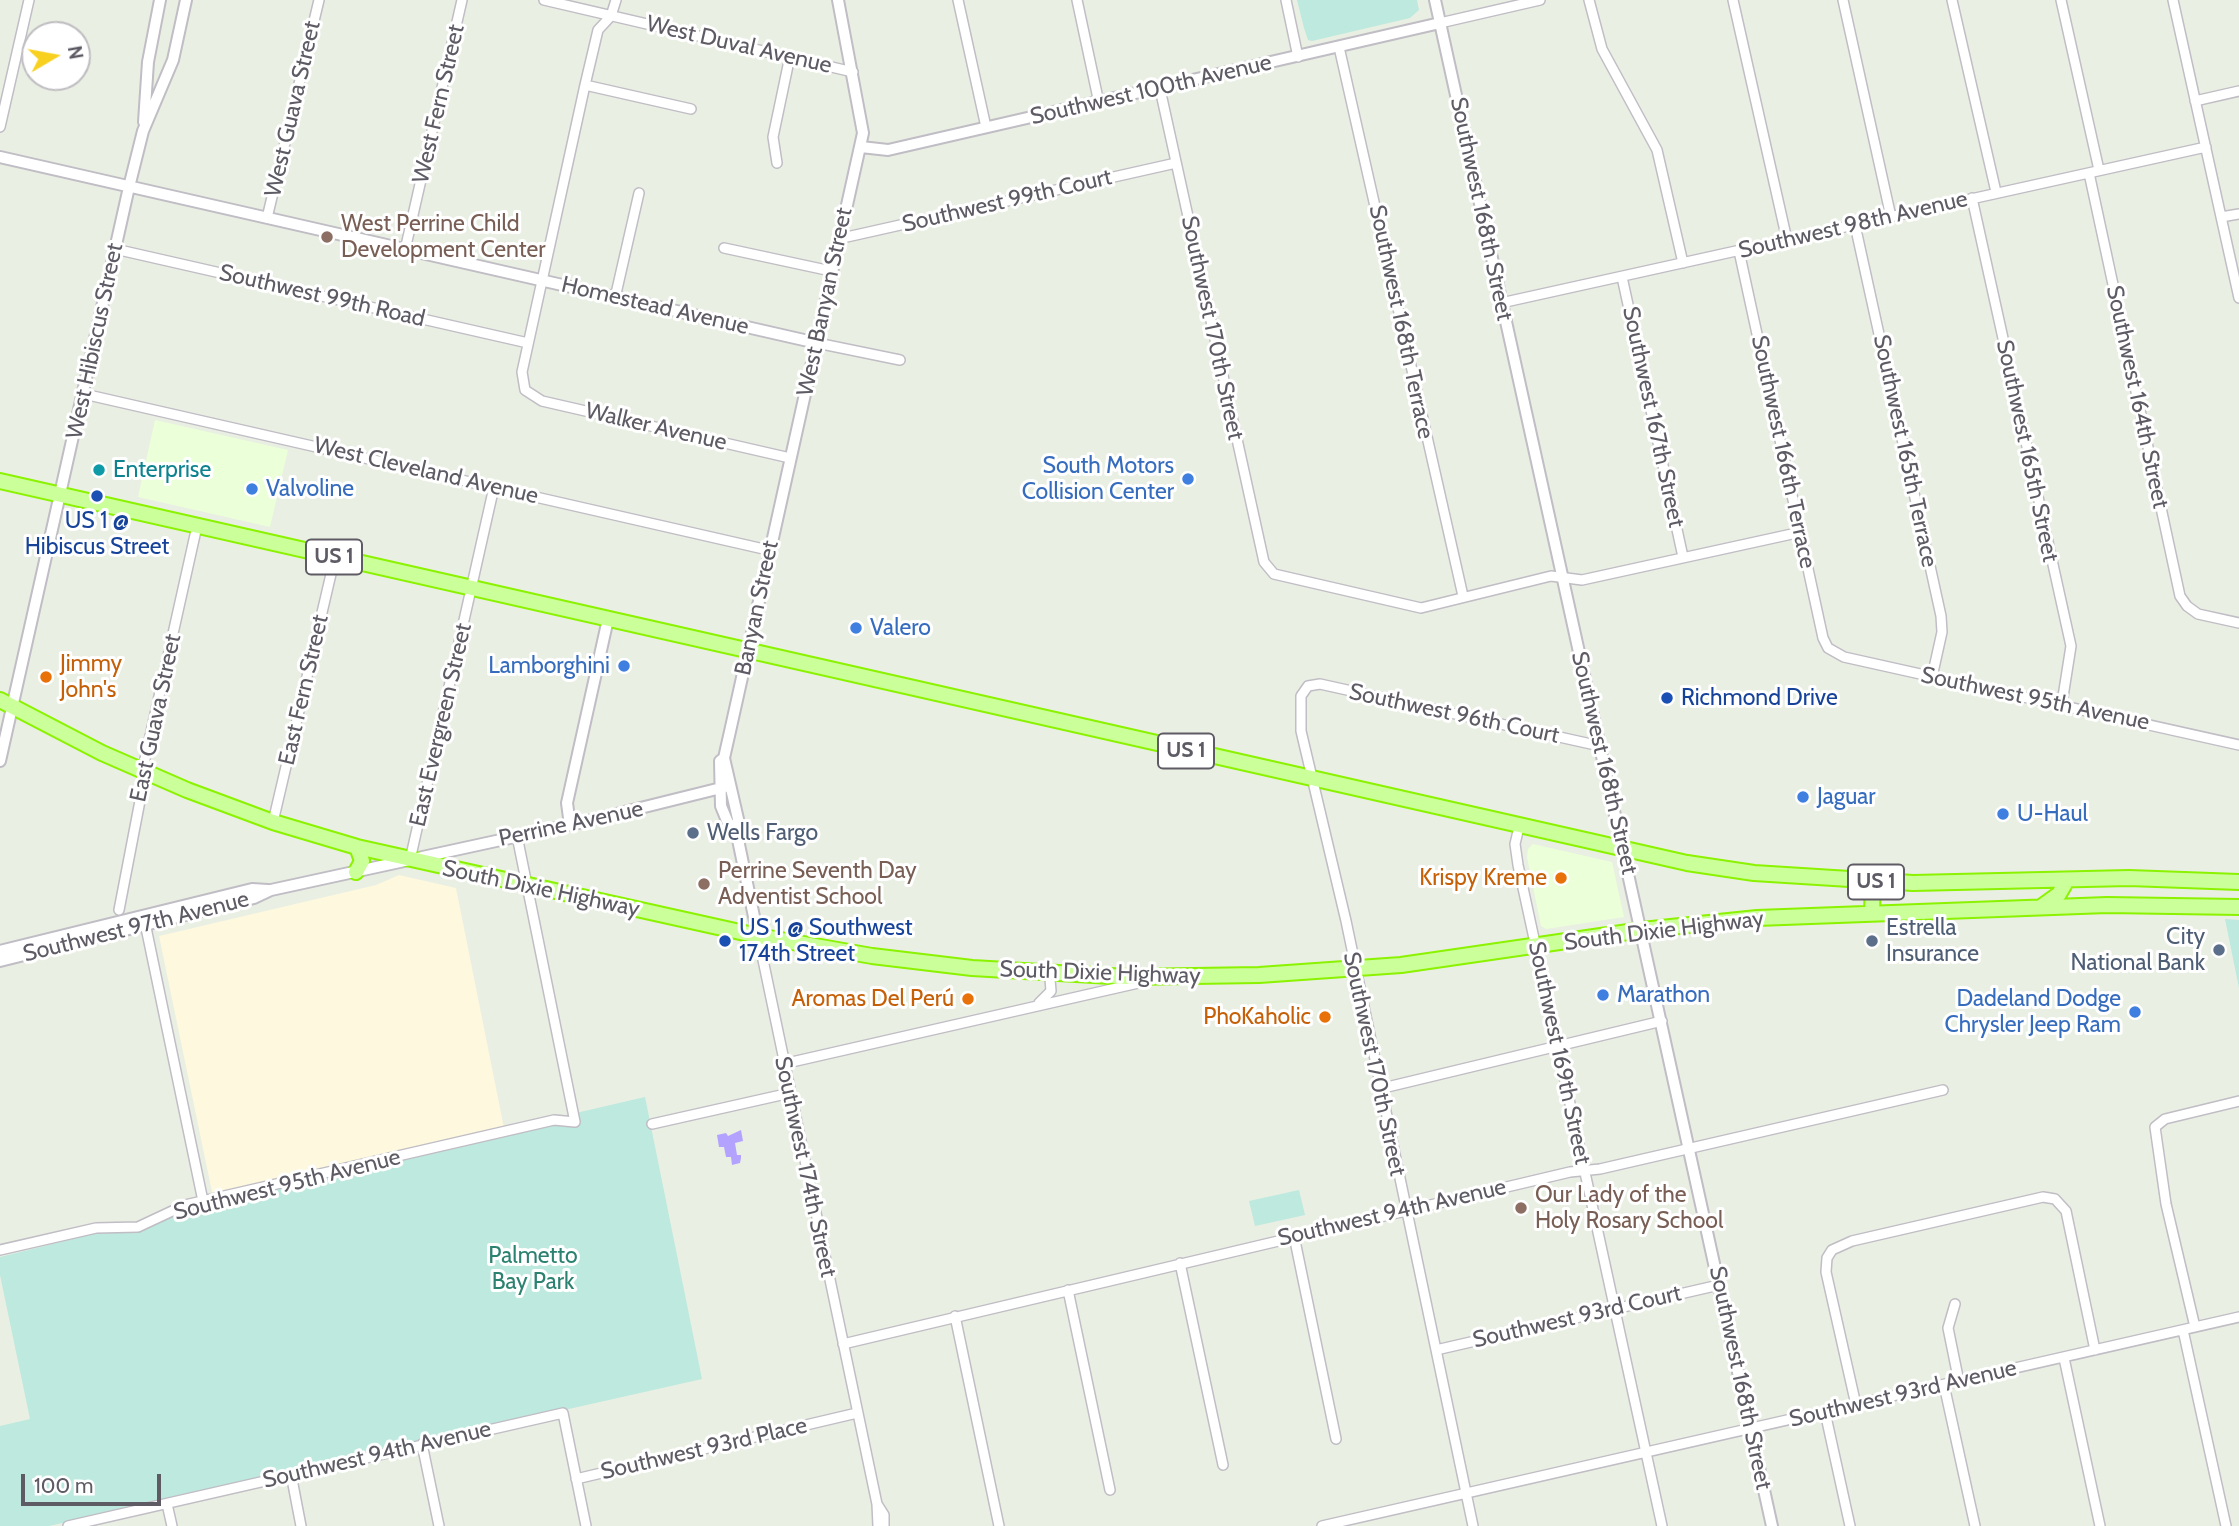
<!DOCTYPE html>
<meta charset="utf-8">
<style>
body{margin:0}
#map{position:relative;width:2239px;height:1526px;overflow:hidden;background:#e9efe3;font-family:Cabin,sans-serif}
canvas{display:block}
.north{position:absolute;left:21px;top:21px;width:70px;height:70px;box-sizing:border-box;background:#fff;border:2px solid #bfbdc1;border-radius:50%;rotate:80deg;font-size:19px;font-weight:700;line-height:28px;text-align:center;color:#5e5b65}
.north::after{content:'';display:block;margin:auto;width:24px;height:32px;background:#f8d120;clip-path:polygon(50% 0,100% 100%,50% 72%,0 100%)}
.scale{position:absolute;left:21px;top:1474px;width:140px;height:32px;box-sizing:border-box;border:4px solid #5e5b65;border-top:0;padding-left:9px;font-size:21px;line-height:24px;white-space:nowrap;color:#5e5b65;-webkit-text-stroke:5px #fff;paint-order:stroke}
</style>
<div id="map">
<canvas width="2239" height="1526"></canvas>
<div class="north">N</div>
<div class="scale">100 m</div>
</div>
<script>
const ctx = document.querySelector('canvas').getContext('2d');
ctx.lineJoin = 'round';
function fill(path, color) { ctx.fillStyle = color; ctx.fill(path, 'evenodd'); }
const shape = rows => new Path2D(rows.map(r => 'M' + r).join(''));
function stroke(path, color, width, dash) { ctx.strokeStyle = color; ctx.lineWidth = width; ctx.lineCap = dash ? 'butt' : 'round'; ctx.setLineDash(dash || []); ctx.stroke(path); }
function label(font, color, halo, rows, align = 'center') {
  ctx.font = font + ' Cabin,sans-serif'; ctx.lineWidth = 6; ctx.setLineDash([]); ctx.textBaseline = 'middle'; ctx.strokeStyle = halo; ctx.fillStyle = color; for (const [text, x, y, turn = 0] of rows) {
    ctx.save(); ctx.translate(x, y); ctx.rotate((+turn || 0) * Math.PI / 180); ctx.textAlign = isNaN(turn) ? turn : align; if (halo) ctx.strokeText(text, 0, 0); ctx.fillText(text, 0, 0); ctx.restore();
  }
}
fill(shape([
 [155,420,288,450,270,527,138,497],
 [1533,844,1612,862,1624,917,1546,929,1541,926,1527,857,1528,849]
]), '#ebffd8');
fill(shape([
 [399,875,456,888,504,1128,213,1197,159,936,376,885]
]), '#fdf8de');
fill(shape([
 [1297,0,1417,0,1419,10,1410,18,1312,41,1308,40,1304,28],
 [2225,919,2239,920,2239,988],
 [645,1097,702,1379,49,1526,0,1526,0,1426,30,1419,0,1275,0,1257,105,1231,141,1230,213,1197],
 [1299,1190,1305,1215,1255,1226,1249,1201]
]), '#bde9de');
fill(shape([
 [741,1130,743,1141,735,1143,737,1155,741,1155,741,1158,740,1163,732,1165,731,1157,726,1157,724,1147,719,1147,717,1135,726,1133,728,1136]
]), '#b3a3ff');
const minor = shape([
 [544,0,853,72],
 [616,0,611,16,598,30,585,85,522,372,525,390,542,401,790,458],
 [958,0,986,127],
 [1077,0,1099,103],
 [1286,0,1298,57],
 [1589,0,1602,49,1657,150,1683,263],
 [1733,0,1787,240],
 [1843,0,1891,217],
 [1952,0,1996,192],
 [2061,0,2099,170],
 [2173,0,2239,298],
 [1440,23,1540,0],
 [1339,47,1463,596],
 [585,85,691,109],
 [1160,89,1264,562,1274,574,1421,608,1551,576,1582,580,1801,532],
 [2195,101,2239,91],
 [0,127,29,0],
 [777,163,773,137,790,56],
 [2089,173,2180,596,2187,606,2198,614,2239,623],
 [1972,198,2071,646,2062,703],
 [2221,217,2239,214],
 [267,218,319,0],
 [1855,225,1941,616,1942,632,1932,677],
 [838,239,1176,163],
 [724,248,831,271],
 [115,249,528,343],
 [405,250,462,0],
 [1739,251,1823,638,1828,648,1844,657,2239,745],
 [1622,277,1683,557],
 [615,298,639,193],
 [1501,303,2206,147],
 [817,343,900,360],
 [84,394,768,550],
 [273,822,335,557],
 [1519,827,1515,844,1518,865,1662,1526],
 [410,860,494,487],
 [119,910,144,780,145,759,197,526],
 [144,918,203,1201],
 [758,936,877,1504,878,1526],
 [1039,1003,1051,991,1050,979,1045,973],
 [783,1064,1147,981],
 [1379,1089,1662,1021],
 [652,1124,790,1093],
 [1294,1236,1336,1439],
 [0,1250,96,1228,138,1227,185,1205,554,1120,575,1122,517,836],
 [1180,1263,1223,1465],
 [1068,1290,1110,1490],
 [1955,1304,1948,1328,1959,1382],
 [955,1316,999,1526],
 [2195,1327,2166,1204,2155,1127,2165,1119,2239,1101],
 [2183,1330,2226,1526],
 [843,1344,1570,1172,1600,1169,1943,1090],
 [1436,1350,1719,1285],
 [2064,1358,2100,1526],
 [1944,1385,1975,1526],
 [1856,1405,1826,1272,1827,1258,1832,1250,1852,1241,2043,1197,2055,1199,2066,1211,2095,1350],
 [1825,1412,1850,1526],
 [422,1444,439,1526],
 [291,1474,301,1526],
 [576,1479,857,1413],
 [167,1504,172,1526],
 [877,1504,884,1515,884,1526],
 [68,1526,563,1413,586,1526],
 [1322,1526,2239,1317],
 [1473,1526,1346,921,1301,731,1301,696,1308,686,1320,684,1600,746]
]);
const tertiary = shape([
 [1435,0,1772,1526],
 [144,122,148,62,160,0],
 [861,147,888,150,1440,23],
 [0,157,817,343],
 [724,758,738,819,736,830,728,823,721,806,720,761,724,758,731,727,863,133,838,0],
 [0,761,129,187,143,131,173,60,186,0],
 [570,825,567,803,608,619],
 [736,830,758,936],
 [0,951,252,889,268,890],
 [0,961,254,898,271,890,588,821,725,787]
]);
const trunk = shape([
 [0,481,1687,863,1754,873,1913,883,2129,878,2239,882],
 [0,700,102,753,187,790,273,822,357,847,758,936,872,956,972,968,1128,977,1259,975,1401,965,1642,930,1757,918,2107,905,2239,907],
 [356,872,362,861,357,847],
 [2041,907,2059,894,2067,880],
 [1872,912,1873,882]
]);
stroke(minor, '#c0bdc5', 12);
stroke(tertiary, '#c0bdc5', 14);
stroke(trunk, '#8bf200', 18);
stroke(minor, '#fff', 9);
stroke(tertiary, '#fff', 10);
stroke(trunk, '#caff99', 14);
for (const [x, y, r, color] of [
 [327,237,7,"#8d6e63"],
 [99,470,7,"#0f9aa8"],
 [1188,479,7,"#3f7fe0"],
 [252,489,7,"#3f7fe0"],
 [97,496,7,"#1a4fb4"],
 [856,628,7,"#3f7fe0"],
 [624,666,7,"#3f7fe0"],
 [46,677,7,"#e8710a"],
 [1667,698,7,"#1a4fb4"],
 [1803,797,7,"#3f7fe0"],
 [2003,814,7,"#3f7fe0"],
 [693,833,7,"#5c6f8a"],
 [1561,878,7,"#e8710a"],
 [704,884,7,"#8d6e63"],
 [725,941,7,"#1a4fb4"],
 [1872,941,7,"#5c6f8a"],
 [2219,950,7,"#5c6f8a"],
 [1603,995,7,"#3f7fe0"],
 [968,999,7,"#e8710a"],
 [2135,1012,7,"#3f7fe0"],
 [1325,1017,7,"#e8710a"],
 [1521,1208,7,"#8d6e63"]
]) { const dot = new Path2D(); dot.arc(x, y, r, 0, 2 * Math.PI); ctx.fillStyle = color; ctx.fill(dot); stroke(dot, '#fff', 2.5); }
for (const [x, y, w] of [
 [334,557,56],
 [1186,751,56],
 [1876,882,56]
]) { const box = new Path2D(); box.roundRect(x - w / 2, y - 17.5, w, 35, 5); ctx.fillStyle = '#fff'; ctx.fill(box); stroke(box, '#5e5b65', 2); }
label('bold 21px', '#5e5b65', null, [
 ["US 1",334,557],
 ["US 1",1186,751],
 ["US 1",1876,882]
]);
label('23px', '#5e5b65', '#fff', [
 ["West Duval Avenue",739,45,13],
 ["Southwest 100th Avenue",1151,90,-13],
 ["West Fern Street",439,104,-77],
 ["West Guava Street",293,109,-77],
 ["Southwest 99th Court",1007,201,-13],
 ["Southwest 168th Street",1481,209,78],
 ["Southwest 98th Avenue",1853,225,-13],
 ["Southwest 99th Road",322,296,13],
 ["West Banyan Street",825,302,-78],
 ["Homestead Avenue",655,306,13],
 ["Southwest 168th Terrace",1401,322,78],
 ["Southwest 170th Street",1212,328,78],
 ["West Hibiscus Street",95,341,-78],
 ["Southwest 164th Street",2137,397,78],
 ["Southwest 167th Street",1653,417,78],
 ["Walker Avenue",656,427,13],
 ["Southwest 165th Terrace",1905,451,78],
 ["Southwest 165th Street",2027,451,78],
 ["Southwest 166th Terrace",1783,452,78],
 ["West Cleveland Avenue",426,471,13],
 ["Banyan Street",757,608,-78],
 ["East Fern Street",304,690,-77],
 ["Southwest 95th Avenue",2035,699,12],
 ["Southwest 96th Court",1454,714,12],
 ["East Guava Street",156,718,-78],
 ["East Evergreen Street",441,725,-77],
 ["Southwest 168th Street",1604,763,77],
 ["Perrine Avenue",571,824,-12],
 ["South Dixie Highway",541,889,12],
 ["Southwest 97th Avenue",136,927,-14],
 ["South Dixie Highway",1664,931,-7],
 ["South Dixie Highway",1100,973,2],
 ["Southwest 169th Street",1559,1053,78],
 ["Southwest 170th Street",1374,1064,78],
 ["Southwest 174th Street",805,1167,78],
 ["Southwest 95th Avenue",287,1185,-14],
 ["Southwest 94th Avenue",1392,1213,-13],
 ["Southwest 93rd Court",1577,1317,-13],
 ["Southwest 168th Street",1740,1378,78],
 ["Southwest 93rd Avenue",1903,1394,-13],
 ["Southwest 93rd Place",704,1449,-13],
 ["Southwest 94th Avenue",377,1455,-13]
]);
label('23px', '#785e54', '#fff', [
 ["West Perrine Child",341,224],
 ["Development Center",341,250],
 ["Perrine Seventh Day",718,871],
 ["Adventist School",718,897],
 ["Our Lady of the",1535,1195],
 ["Holy Rosary School",1535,1221]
], 'left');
label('23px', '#366cbe', '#fff', [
 ["South Motors",1174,466,"right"],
 ["Collision Center",1174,492,"right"],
 ["Valvoline",266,489],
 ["Valero",870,628],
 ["Lamborghini",610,666,"right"],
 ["Jaguar",1817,797],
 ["U-Haul",2017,814],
 ["Marathon",1617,995],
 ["Dadeland Dodge",2121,999,"right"],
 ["Chrysler Jeep Ram",2121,1025,"right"]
], 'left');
label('23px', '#0d838f', '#fff', [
 ["Enterprise",113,470]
], 'left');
label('23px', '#164399', '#fff', [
 ["US 1 @",97,521,"center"],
 ["Hibiscus Street",97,547,"center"],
 ["Richmond Drive",1681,698],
 ["US 1 @ Southwest",739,928],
 ["174th Street",739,954]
], 'left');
label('23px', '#c56008', '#fff', [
 ["Jimmy",60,664,"left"],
 ["John's",60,690,"left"],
 ["Krispy Kreme",1547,878],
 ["Aromas Del Perú",954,999],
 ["PhoKaholic",1311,1017]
], 'right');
label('23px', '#4e5e75', '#fff', [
 ["Wells Fargo",707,833],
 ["Estrella",1886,928],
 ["Insurance",1886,954],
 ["City",2205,937,"right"],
 ["National Bank",2205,963,"right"]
], 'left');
label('23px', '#2c8270', '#fff', [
 ["Palmetto",533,1256],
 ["Bay Park",533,1282]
]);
</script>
